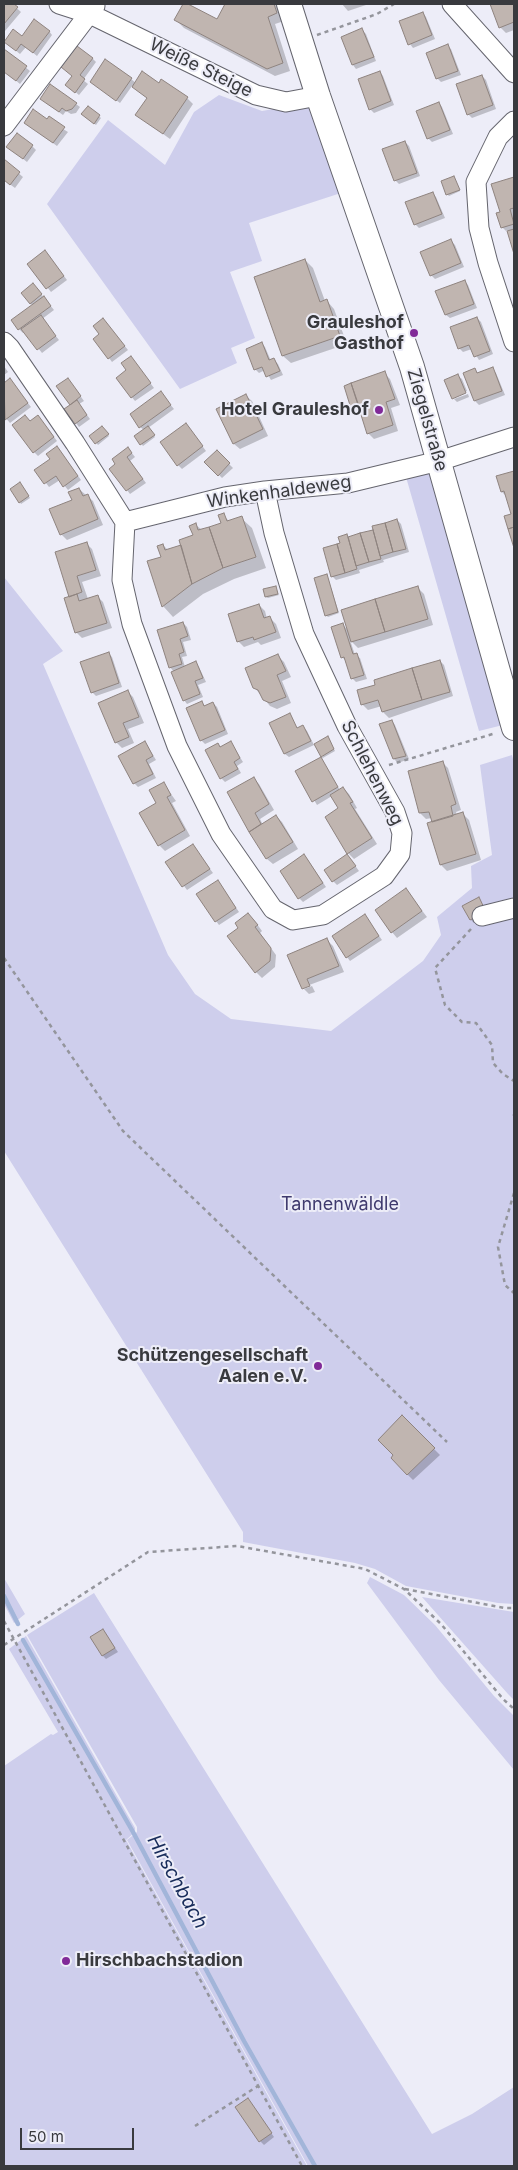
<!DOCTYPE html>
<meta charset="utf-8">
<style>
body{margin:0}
#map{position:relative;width:518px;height:2170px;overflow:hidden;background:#ededf8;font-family:Inter,sans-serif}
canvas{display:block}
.frame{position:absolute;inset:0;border:5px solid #393a3e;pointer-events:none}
.scale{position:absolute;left:20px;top:2128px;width:114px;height:22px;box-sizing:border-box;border:2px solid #393a3e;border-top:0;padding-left:6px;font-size:15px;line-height:18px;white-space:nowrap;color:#393a3e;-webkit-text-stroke:4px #ededf8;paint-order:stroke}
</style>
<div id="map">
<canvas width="518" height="2170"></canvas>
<div class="frame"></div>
<div class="scale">50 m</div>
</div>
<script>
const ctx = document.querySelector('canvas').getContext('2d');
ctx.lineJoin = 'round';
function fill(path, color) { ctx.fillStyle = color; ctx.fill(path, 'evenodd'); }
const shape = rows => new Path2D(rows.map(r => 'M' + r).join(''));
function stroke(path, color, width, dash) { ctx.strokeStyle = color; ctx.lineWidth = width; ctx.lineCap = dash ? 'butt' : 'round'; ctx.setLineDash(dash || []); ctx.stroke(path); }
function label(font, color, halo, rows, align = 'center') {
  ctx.font = font + ' Inter,sans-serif'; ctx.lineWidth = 4; ctx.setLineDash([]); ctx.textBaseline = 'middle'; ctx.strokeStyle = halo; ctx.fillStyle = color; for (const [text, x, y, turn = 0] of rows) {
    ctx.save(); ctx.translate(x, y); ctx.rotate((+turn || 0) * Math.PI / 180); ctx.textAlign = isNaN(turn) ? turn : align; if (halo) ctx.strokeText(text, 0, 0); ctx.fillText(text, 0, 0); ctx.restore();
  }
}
fill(shape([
 [219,95,262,111,314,102,344,192,249,223,262,261,230,272,255,338,231,348,237,363,180,389,47,204,108,120,165,165,194,112],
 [434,470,507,724,479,731,406,477],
 [4,577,63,651,43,664,168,955,195,994,231,1019,331,1031,423,961,441,935,437,917,472,888,471,866,492,855,480,765,512,755,514,763,514,1604,498,1603,406,1586,375,1569,355,1563,243,1542,243,1532,4,1151],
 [370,1577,404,1595,435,1625,494,1696,514,1716,514,1770,439,1680,367,1583],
 [4,1578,25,1614,14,1623,4,1604],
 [94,1593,432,2134,472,2114,514,2087,514,2166,308,2166,127,1840,137,1832,137,1827,27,1635],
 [422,1597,514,1612,514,1700,508,1694],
 [26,1636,135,1828,135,1832,126,1840,307,2166,4,2166,4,1766,51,1734,53,1735,58,1732,9,1649]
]), '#ceceec');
fill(shape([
 [4,4,12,4,21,12,5,31],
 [185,4,218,21,227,4,278,4,284,21,275,24,290,71,275,76,184,28,176,20],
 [342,4,369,4,348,11],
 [491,4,514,4,514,30,506,33,500,27],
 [423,13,426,17,435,39,413,48,410,44],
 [362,30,366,34,376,61,356,69,353,65],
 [49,31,52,35,37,56,26,47,20,54,5,42],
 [447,46,451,49,461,75,441,82,437,78],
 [4,50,30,71,20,84,4,71],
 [92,58,96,62,83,80,88,84,79,95,67,85],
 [380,72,383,76,394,105,374,113,370,109],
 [482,76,486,80,496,109,472,118,468,114],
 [131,79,136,83,159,84,187,98,193,104,170,139,137,115,148,99,132,86,120,103,91,82],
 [46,103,76,104,80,107,76,113,71,114,66,111,63,115],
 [439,103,442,107,453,134,432,142,428,138],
 [88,107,101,118,96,125,84,116],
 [48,120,68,132,57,146,29,126],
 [405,142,409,146,420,176,399,184,395,180],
 [32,146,36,150,27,162,12,150],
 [4,161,23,177,15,188,4,180],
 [454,177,460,191,449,196,447,194],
 [514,178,513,213,514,250,508,230,506,231,502,227,501,213,493,185],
 [432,193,436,197,445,218,419,228,415,224],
 [451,241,455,245,464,267,435,279,431,275],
 [48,255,67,280,51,292,29,264],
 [305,260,313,268,325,301,327,301,334,309,347,344,291,363,283,356],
 [464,281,468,285,477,308,450,318,446,315],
 [33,284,54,310,42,319,59,340,42,353,25,331,23,333,19,329,33,306,30,303],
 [477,318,481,322,493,354,479,360,472,349,463,352,459,348],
 [103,319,128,350,112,362,109,358,101,334],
 [261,343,265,347,271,361,274,360,278,364,283,375,271,380,265,370,259,373,255,369],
 [134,361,154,388,135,401,117,379,128,371],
 [4,366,8,372,4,375],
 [492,369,496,373,505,395,479,405,475,401,465,373,474,370,479,374],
 [384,373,390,379,400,405,391,408,398,431,374,439,368,433,362,414,356,416,355,415,345,387],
 [458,376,462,379,467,391,453,397],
 [10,380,31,407,10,423,4,416,4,385],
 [71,383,84,401,79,404,90,419,79,427,76,423,71,405,58,386],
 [468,394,469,397,457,402,454,399],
 [246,396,252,401,268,436,240,449,234,444],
 [164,397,174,409,148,428,155,437,143,446,135,436,144,430,140,427],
 [42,421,57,441,38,456,34,452],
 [186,424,206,451,182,469,178,465],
 [102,427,109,436,98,445,91,436],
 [61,452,81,480,68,490,60,480,49,487,36,470],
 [131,452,135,457,130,461,146,483,130,494,111,469],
 [217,452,233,468,222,478,206,462],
 [514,472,514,544,506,516,512,515,507,497,502,492,498,477],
 [22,486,30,498,21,504,20,502],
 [79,489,93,501,103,525,67,540,61,534],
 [223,515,230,522,241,518,252,528,266,568,234,579,203,594,173,617,163,606,163,545,168,550,182,546,194,536,196,525,202,530,223,524],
 [397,520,401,524,409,552,383,560,384,562,359,570,360,573,336,580,332,576,341,544,346,536,349,538,374,531],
 [86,543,92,549,101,576,82,582,88,599,97,596,103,602,112,628,82,638,76,632,71,598],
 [327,575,339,613,328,617,326,615],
 [275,587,279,595,268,598,266,597],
 [418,588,424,594,433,625,358,648,350,640,355,655,360,658,367,679,356,682,352,678,346,661,342,657,343,625,348,630],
 [259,605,265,611,267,619,270,618,276,624,281,638,261,645,258,642,244,647,238,641],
 [183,623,187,627,191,640,183,642,187,656,182,657,185,667,196,663,199,667,206,682,198,685,203,697,187,704,184,700,174,672,170,667],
 [108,653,112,657,122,687,96,696,92,692],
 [278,656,284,662,291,677,282,681,291,703,277,709,270,706,254,687],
 [440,661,444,665,453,696,389,718,383,712,382,706,368,710,362,704,376,686],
 [127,691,133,697,144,723,128,729,134,743,122,748,116,742],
 [202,703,205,706,213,703,217,707,228,734,205,744,201,740],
 [289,715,298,729,303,727,307,731,314,745,327,738,329,739,335,751,321,759,340,790,343,788,349,794,357,808,355,809,377,844,354,859,348,853,326,817,340,809,332,796,317,805,297,771,323,757,316,744,289,757,285,754],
 [392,721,395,725,409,759,398,763,394,759],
 [145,742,156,760,149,764,156,778,138,787,134,783],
 [231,743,243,762,237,766,241,773,225,782,221,778,218,744,221,748],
 [442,762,448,768,461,810,456,812,457,816,463,814,469,820,481,860,447,871,441,865,429,824,434,823,432,818,426,819,420,813],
 [253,778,259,784,274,810,260,819,263,825,276,816,282,822,298,849,273,864,267,859,229,792],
 [163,783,176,801,172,803,190,836,165,851,159,845,158,803],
 [193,846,213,873,187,890,167,863],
 [308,860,326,887,303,902,299,898],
 [351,860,359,871,337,885,333,881],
 [221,885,239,912,219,925,216,921],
 [406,890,427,917,397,938,392,932],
 [479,899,489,916,474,923,471,920],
 [254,920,262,931,260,933,276,955,275,967,262,978,256,972],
 [368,920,382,940,350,961,347,957],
 [327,940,333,946,344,972,304,987,304,989,289,956],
 [312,986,315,992,309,994,304,989],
 [402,1417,440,1455,413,1480,407,1474],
 [103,1630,118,1652,106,1659,103,1656],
 [251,2104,274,2137,264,2145,260,2141]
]), '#0003');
stroke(shape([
 [4,1596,18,1624],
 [23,1640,133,1832,244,2041,315,2166]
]), '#a2b5d9', 4.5);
const building = shape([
 [4,4,14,4,18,7,4,24,4,4],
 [183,4,188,4,217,19,225,4,274,4,277,13,268,17,283,63,267,69,174,20,183,4],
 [490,4,514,4,514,22,499,28,490,4],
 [423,12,432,35,408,45,399,21,423,12],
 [34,19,50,31,33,53,21,44,16,51,4,42,13,29,22,36,34,19],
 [362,28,374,57,352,65,341,37,362,28],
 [448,44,458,71,436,79,426,53,448,44],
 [77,46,93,58,80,75,85,79,75,93,65,85,72,76,61,67,77,46],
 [4,49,27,66,16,81,4,72,4,49],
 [105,59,132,78,116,101,90,82,105,59],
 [142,71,159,83,161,79,188,97,163,134,135,115,147,98,132,87,142,71],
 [380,71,391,101,369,110,358,79,380,71],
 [482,75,493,105,467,115,456,84,482,75],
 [50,84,77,103,72,109,66,111,62,108,59,112,40,99,50,84],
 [439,102,450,130,427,139,416,111,439,102],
 [88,106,100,115,94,124,81,114,88,106],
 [33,109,47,119,49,116,65,127,53,143,24,123,33,109],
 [17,133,33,145,23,159,6,147,17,133],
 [405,141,417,173,394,181,382,149,405,141],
 [4,159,20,172,10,185,4,180,4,159],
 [454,176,460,190,446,195,441,181,454,176],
 [514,177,514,208,510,209,514,224,501,228,496,213,500,212,491,184,514,177],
 [433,192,442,214,414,225,405,202,433,192],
 [514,229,514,254,507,231,514,229],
 [451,239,461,263,430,276,420,252,451,239],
 [45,250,64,276,46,289,27,264,45,250],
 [305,259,320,302,327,299,340,336,282,356,254,277,305,259],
 [465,280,474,304,445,315,435,291,465,280],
 [33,283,42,294,30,304,21,293,33,283],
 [44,296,51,306,18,330,11,320,44,296],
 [41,315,56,336,37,350,21,329,41,315],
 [477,317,490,351,474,357,469,345,458,349,450,327,477,317],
 [103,318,125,346,108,359,93,339,99,334,93,326,103,318],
 [262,342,269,360,274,358,280,371,266,377,262,367,254,370,246,349,262,342],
 [131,356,151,383,131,398,116,378,126,370,121,363,131,356],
 [493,367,502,391,474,401,463,373,475,368,477,373,493,367],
 [385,371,395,399,386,402,393,425,367,434,351,383,385,371],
 [458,374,466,393,452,399,444,380,458,374],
 [10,378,28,403,5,420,4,383,10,378],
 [68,378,81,396,70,405,56,386,68,378],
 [351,383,361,412,353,415,344,386,351,383],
 [161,391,171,405,139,428,130,414,161,391],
 [246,394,263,429,233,444,216,409,246,394],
 [77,400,87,415,75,424,64,409,77,400],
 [25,415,30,421,38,415,54,437,33,453,12,425,25,415],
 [186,423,203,446,177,466,160,442,186,423],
 [102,426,109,434,95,444,89,436,102,426],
 [148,426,155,435,140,445,134,436,148,426],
 [57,446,78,476,63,487,56,476,44,484,34,470,50,459,46,454,57,446],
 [128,447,132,453,127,457,143,479,126,491,109,469,115,464,112,459,128,447],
 [217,450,230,463,218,476,204,462,217,450],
 [514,471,514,527,508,529,504,516,511,514,504,491,501,492,496,476,514,471],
 [20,482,29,496,19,503,10,489,20,482],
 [79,488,83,496,88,494,98,519,60,535,49,509,72,500,68,492,79,488],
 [224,513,227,521,242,516,256,557,223,568,209,527,221,523,218,515,224,513],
 [397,519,406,549,393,552,385,523,397,519],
 [196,523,198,530,209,527,223,568,192,584,179,540,193,535,189,526,196,523],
 [385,523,393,552,380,556,372,526,385,523],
 [514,527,514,548,508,529,514,527],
 [373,530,381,559,369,562,360,533,373,530],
 [360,533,369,562,356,566,348,537,360,533],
 [347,534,357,569,345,573,337,544,340,543,338,537,347,534],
 [87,542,96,570,77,576,82,592,69,597,55,552,87,542],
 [163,544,165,550,181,545,192,584,162,607,147,561,161,557,157,546,163,544],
 [337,544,345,573,331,577,323,548,337,544],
 [327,574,338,612,325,616,314,578,327,574],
 [276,586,278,594,265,597,263,589,276,586],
 [418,586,428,619,385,632,375,599,418,586],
 [77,594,79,601,98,595,107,623,75,633,64,598,77,594],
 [375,599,385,632,351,642,341,610,375,599],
 [259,604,264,618,270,616,276,632,254,640,253,637,237,642,228,614,259,604],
 [183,622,188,636,180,639,184,652,179,654,182,664,169,668,157,630,183,622],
 [343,623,353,654,357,653,364,675,351,679,344,657,341,658,331,627,343,623],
 [109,652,119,683,91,693,80,662,109,652],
 [278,654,286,671,277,675,286,697,270,703,263,700,258,690,253,688,245,668,278,654],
 [440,660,450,692,422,700,412,668,440,660],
 [196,661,203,678,195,681,200,694,183,701,171,672,196,661],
 [412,668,422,700,382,712,378,700,361,705,357,690,375,685,374,680,412,668],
 [128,690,139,717,123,723,129,737,115,743,98,703,128,690],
 [202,701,204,706,213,702,225,730,200,741,186,708,202,701],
 [290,713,297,728,303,725,311,741,284,754,269,723,290,713],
 [392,720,406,756,393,759,379,724,392,720],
 [328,736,334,749,321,757,314,744,328,736],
 [145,741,153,756,146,760,153,774,133,784,118,756,145,741],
 [231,741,240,758,234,762,238,769,220,779,205,750,218,743,220,747,231,741],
 [321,757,338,787,312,802,295,771,321,757],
 [443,761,456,804,451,806,453,816,432,822,429,812,419,813,408,771,443,761],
 [254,777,269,804,255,813,261,824,249,832,227,792,254,777],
 [164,782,171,795,167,797,185,830,158,846,139,813,156,803,149,790,164,782],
 [343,787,353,802,350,803,372,838,347,854,325,817,338,808,330,795,343,787],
 [463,812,476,854,440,865,427,823,463,812],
 [276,815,293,842,266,859,249,832,276,815],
 [193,844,210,869,182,887,165,862,193,844],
 [304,854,323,883,298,899,280,871,304,854],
 [347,854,356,866,332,882,324,870,347,854],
 [218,880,236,908,215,922,196,894,218,880],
 [406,888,422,911,391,933,375,910,406,888],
 [479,897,486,912,470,920,462,906,479,897],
 [248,913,258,925,255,927,271,948,270,961,255,973,227,936,238,928,235,923,248,913],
 [365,914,379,936,346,958,332,936,365,914],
 [327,938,339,966,307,979,310,986,302,989,287,955,327,938],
 [402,1415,435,1448,407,1475,391,1458,393,1455,378,1440,402,1415],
 [103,1629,115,1648,102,1656,90,1637,103,1629],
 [248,2098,272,2133,259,2142,235,2107,248,2098]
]);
fill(building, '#c0b5b0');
stroke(building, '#8e837f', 1);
const minor = shape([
 [59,4,90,14,256,95,286,102,318,96],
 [452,4,514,73],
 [514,121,498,137,476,182,479,228,488,263,514,342],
 [4,126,95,6],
 [4,342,10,348,75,443,125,522,225,497,265,491,348,483,439,461,514,437],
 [125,522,122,580,132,624,177,746,221,834,273,909,293,920,323,915,384,876,400,854,402,833,395,812,347,726,304,634,274,533,265,491],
 [482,916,514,908]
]);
const major = shape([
 [289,4,318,96,412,367,514,728]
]);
stroke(minor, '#65656e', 21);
stroke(major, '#65656e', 26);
stroke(shape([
 [317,35,377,14,394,4],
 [389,765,496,733],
 [471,929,435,968,445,1005,462,1022,476,1023,492,1045,493,1063,503,1074,514,1081],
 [4,958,123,1131,447,1442],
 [514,1114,514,1116],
 [514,1193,498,1247,505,1285,514,1293],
 [405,1589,504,1608,514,1608],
 [4,1621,302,2166],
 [4,1645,148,1552,237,1546,365,1569,404,1589,441,1624,503,1699,514,1709],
 [195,2126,258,2086]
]), '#94959c', 2.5, [4, 4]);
stroke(minor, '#fff', 19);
stroke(major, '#fff', 24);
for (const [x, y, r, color] of [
 [414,333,5,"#812a98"],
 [379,410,5,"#812a98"],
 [318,1366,5,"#812a98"],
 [66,1961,5,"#812a98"]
]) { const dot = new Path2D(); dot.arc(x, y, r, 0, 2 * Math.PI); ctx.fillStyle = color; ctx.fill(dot); stroke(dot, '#ededf8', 2); }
label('18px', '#393a3e', '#ededf8', [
 ["Weiße Steige",201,68,26],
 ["Ziegelstraße",427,420,74],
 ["Winkenhaldeweg",279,492,-8],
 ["Schlehenweg",372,773,63]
]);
label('bold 18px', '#393a3e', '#ededf8', [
 ["Grauleshof",404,323],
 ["Gasthof",404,344],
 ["Hotel Grauleshof",369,410],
 ["Schützengesellschaft",308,1356],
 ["Aalen e.V.",308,1377],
 ["Hirschbachstadion",76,1961,"left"]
], 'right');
label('18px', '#3f3a6e', '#ededf8', [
 ["Tannenwäldle",340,1205]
]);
label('italic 19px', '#182c5a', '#ededf8', [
 ["Hirschbach",177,1882,61]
]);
</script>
